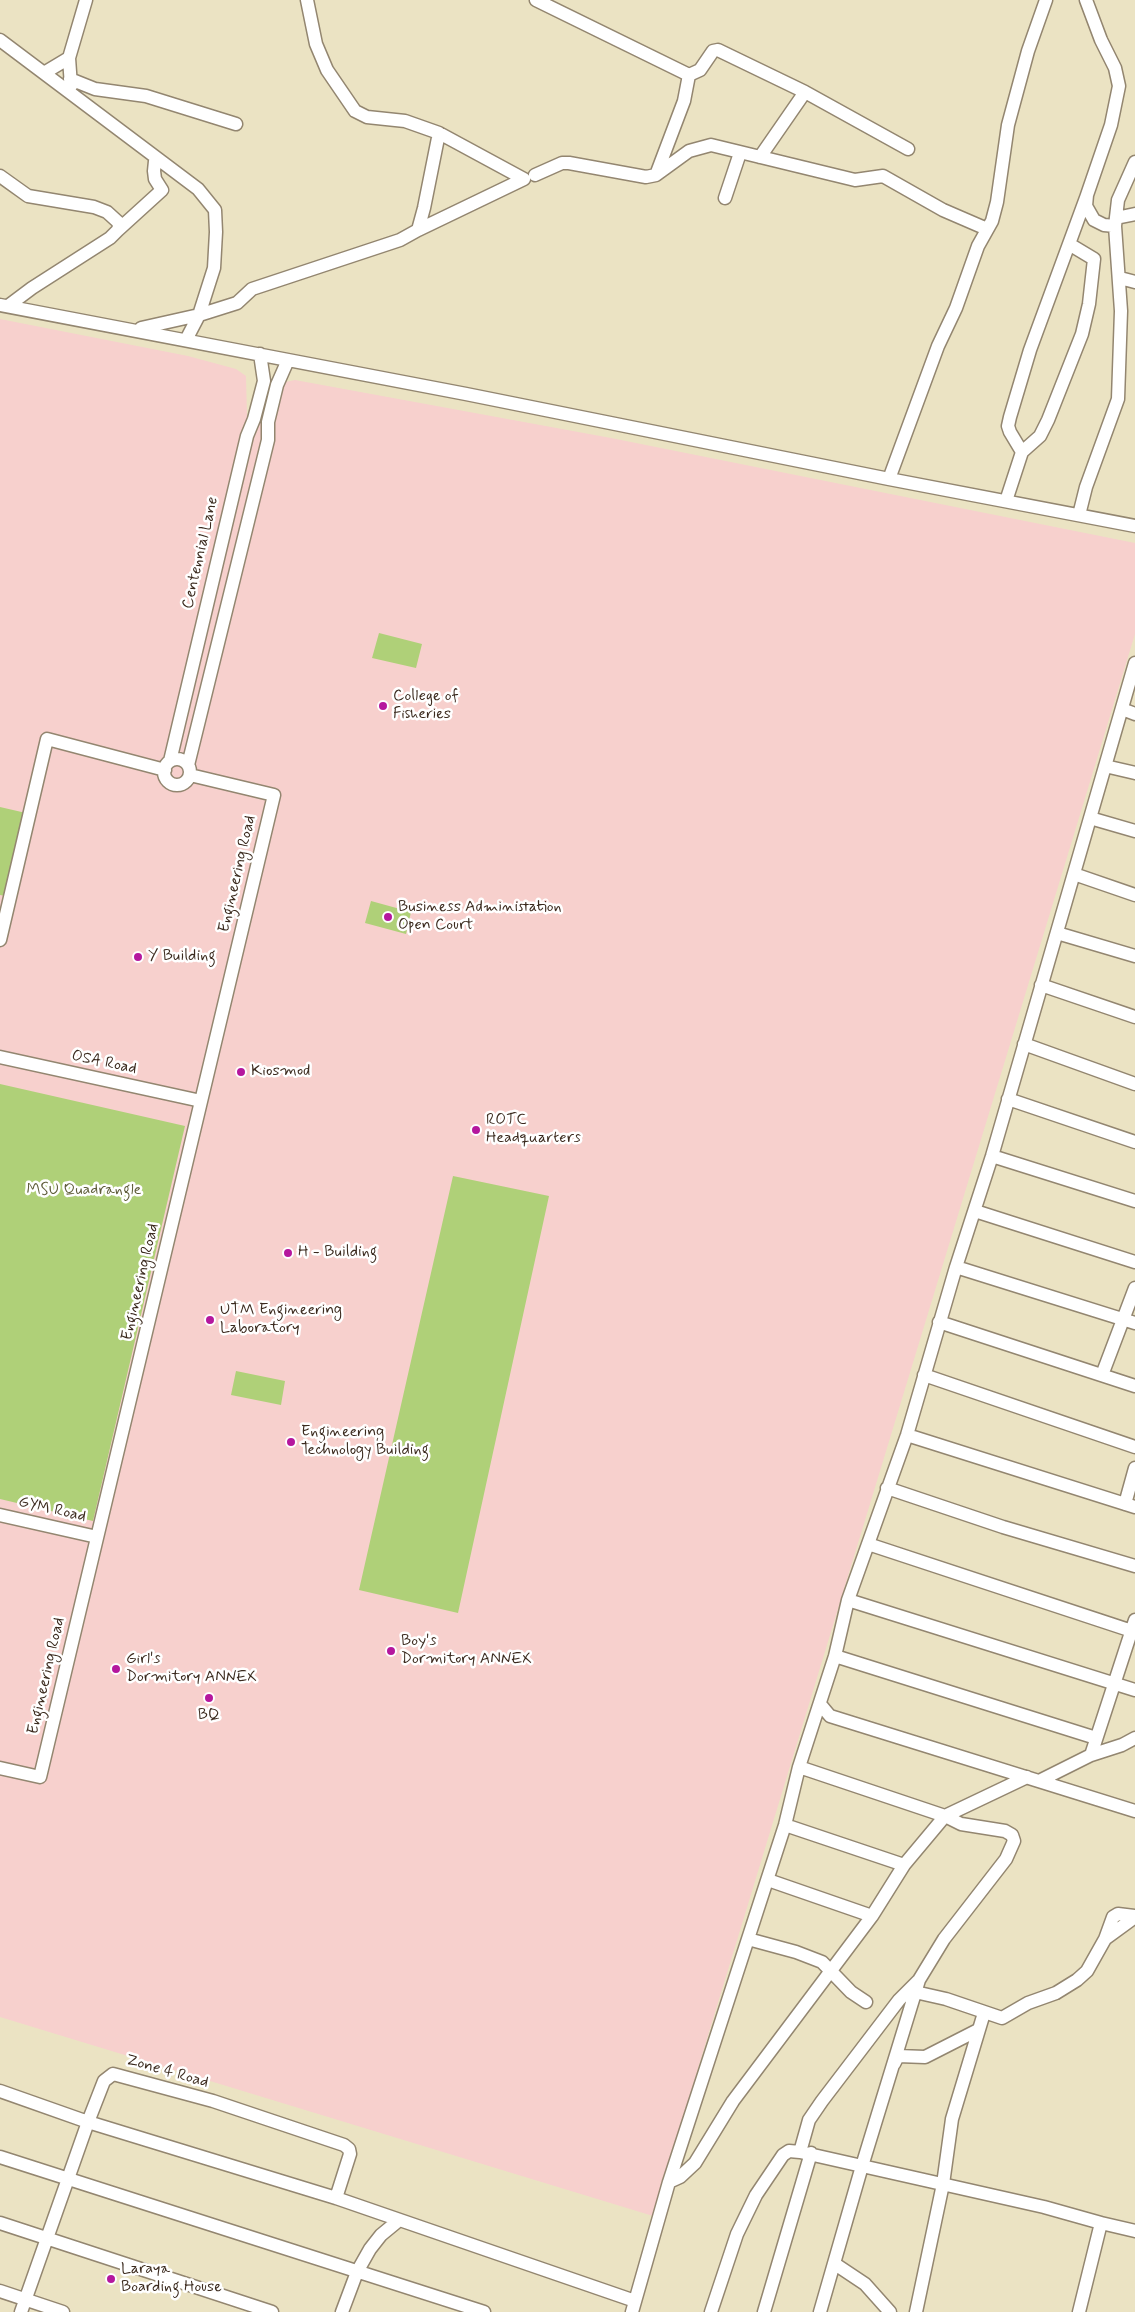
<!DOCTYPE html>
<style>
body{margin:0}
canvas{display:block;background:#ebe3c3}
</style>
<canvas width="1135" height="2312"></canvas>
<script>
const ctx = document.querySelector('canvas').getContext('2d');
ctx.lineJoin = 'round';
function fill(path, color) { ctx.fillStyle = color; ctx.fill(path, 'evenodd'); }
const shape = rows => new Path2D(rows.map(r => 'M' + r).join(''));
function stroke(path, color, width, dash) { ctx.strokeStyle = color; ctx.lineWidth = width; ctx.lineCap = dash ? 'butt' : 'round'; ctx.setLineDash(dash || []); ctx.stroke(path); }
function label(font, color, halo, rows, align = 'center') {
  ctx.font = font + ' Mynerve,sans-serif'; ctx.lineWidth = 5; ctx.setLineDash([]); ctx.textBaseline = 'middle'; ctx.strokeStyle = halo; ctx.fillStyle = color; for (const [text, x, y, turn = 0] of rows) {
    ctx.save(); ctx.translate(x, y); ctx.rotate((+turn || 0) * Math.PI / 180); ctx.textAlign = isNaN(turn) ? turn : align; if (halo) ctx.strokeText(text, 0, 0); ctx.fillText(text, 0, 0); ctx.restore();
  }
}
fill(shape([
 [0,319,188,356,236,369,246,376,247,416,254,419,268,422,285,382,295,380,611,438,1135,543,1135,634,653,2216,0,2017]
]), '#f7d0cd');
fill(shape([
 [379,633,422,644,416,668,372,658],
 [0,807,26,813,6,896,0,895],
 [371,901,411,912,406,934,365,923],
 [0,1084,185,1126,93,1521,0,1499],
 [453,1176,549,1196,458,1613,359,1590],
 [236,1371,285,1381,281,1405,231,1395]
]), '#afd078');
const minor = shape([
 [307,0,316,44,327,70,355,111,367,117,405,121,439,133,524,179],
 [536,0,689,75,700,70,713,51,718,50,805,92],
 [1086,0,1101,40,1115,68,1119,86,1111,125,1087,195,1086,206,1094,220,1104,225,1115,226],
 [0,40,198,189,215,210,216,232,214,268,199,315,186,340],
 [44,73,69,58],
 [70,79,95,89,146,96,236,124],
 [71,86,69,58,86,0],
 [760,157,805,92,908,149],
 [535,175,562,163,569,163,646,177,656,175,689,151,711,145,855,180,883,176,943,210,987,229],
 [656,175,684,101,689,75],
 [0,176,28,196,94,207,107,212,118,222,119,226,118,230,110,238,32,288,8,306],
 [725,198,740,153],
 [1116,218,1135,214],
 [118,230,162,190,155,179,154,171,155,161,158,159],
 [418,230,524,179],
 [1120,278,1135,282],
 [0,305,466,394,889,479,1135,526],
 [141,328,199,315,237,303,252,289,400,240,418,230,424,208,439,133],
 [1022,452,1040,436,1048,420,1082,334,1089,304,1094,259,1069,244],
 [889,479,938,346,956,308,978,246,992,221,997,202,1008,125,1028,51,1046,0],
 [1006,501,1022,452,1010,432,1008,426,1010,417,1030,350,1087,195],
 [1079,515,1086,487,1118,399,1121,311,1115,226,1118,200,1135,162],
 [1122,709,1135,714],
 '164 772a13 13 0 1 1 26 0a13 13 0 1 1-26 0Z',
 [170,761,247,436,254,419,264,381,260,354],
 [188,765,268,440,268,422,277,385,288,360],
 [1105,766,1135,773],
 [1090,818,1135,831],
 [1074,874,1135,895],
 [1057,933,1135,956],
 [0,940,47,739,165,770],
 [1041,985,1135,1017],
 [1024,1044,1135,1084],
 [0,1057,201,1101],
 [1008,1099,1135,1142],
 [992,1156,1135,1201],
 [975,1211,1135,1262],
 [956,1267,1135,1323],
 [939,1322,1135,1386],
 [924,1375,1135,1447],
 [1102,1375,1135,1288],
 [907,1435,1135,1507],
 [887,1488,1003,1527,1135,1566],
 [1125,1504,1135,1468],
 [0,1515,97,1537],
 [868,1544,1135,1632],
 [848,1600,1135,1690],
 [835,1656,1096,1738],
 [820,1704,830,1716,1135,1811],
 [1091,1755,1135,1620],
 [799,1767,945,1816,961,1824,1005,1831,1012,1835,1014,1841,1006,1859,944,1939,919,1980,862,2166,820,2312],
 [0,1768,40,1777,274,795,190,775],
 [1039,1781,1091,1755,1122,1745,1135,1738],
 [785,1825,904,1865],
 [768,1880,872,1916],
 [748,1939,796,1952,822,1962,851,1992,866,2002],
 [1105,1939,1135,1917],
 [915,1992,946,1999,1002,2018,1028,2003,1056,1993,1077,1980,1087,1971,1105,1939,1113,1917,1118,1914,1135,1916],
 [894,2064,898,2056,925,2057,978,2030],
 [0,2091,88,2122,336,2198,635,2301],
 [800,2152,1044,2207,1101,2223,1079,2312],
 [0,2157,484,2312],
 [669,2182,680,2177,695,2163,733,2101,872,1916,904,1865,945,1816,1027,1777],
 [0,2223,272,2312],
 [1101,2223,1135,2231],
 [835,2264,865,2284,890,2312],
 [0,2291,63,2312],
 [21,2312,88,2122,104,2081,113,2074,213,2101,344,2145,349,2149,350,2154,336,2198],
 [342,2312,357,2272,370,2249,381,2235,398,2221],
 [632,2312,669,2182,785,1825,799,1767,835,1656,848,1600,907,1435,956,1267,992,1156,1135,663],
 [711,2312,737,2234,756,2195,783,2155,789,2151,800,2152,809,2120,822,2101,899,2000,918,1981],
 [764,2312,811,2153],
 [916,2312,943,2184,952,2119,984,2013]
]);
stroke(minor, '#938670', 15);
stroke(minor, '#fff', 12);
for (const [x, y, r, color] of [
 [383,706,5,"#b5179e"],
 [388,917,5,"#b5179e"],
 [138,957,5,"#b5179e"],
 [241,1072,5,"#b5179e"],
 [476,1130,5,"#b5179e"],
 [288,1253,5,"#b5179e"],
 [210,1320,5,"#b5179e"],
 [291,1442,5,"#b5179e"],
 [391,1651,5,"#b5179e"],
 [116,1669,5,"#b5179e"],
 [209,1698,5,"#b5179e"],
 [111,2279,5,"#b5179e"]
]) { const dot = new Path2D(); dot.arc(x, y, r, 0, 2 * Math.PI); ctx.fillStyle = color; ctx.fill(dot); stroke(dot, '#fff', 2); }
label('16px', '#3b2a1e', '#fff', [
 ["Centennial Lane",201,553,-77],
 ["Engineering Road",238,874,-77],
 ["OSA Road",104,1063,12],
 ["Engineering Road",141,1282,-77],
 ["GYM Road",52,1510,13],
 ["Engineering Road",47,1676,-77],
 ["Zone 4 Road",167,2072,16]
]);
label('16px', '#3b2a1e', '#fff', [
 ["College of",393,697],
 ["Fisheries",393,715],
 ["Business Administation",398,908],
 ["Open Court",398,926],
 ["Y Building",148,957],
 ["Kiosmod",251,1072],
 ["ROTC",486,1121],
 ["Headquarters",486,1139],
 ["H - Building",298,1253],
 ["UTM Engineering",220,1311],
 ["Laboratory",220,1329],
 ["Engineering",301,1433],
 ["Technology Building",301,1451],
 ["Boy's",401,1642],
 ["Dormitory ANNEX",401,1660],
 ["Girl's",126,1660],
 ["Dormitory ANNEX",126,1678],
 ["BQ",209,1716,"center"],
 ["Laraya",121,2270],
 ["Boarding House",121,2288]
], 'left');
label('16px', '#5e5c39', '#fff', [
 ["MSU Quadrangle",84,1191]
]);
</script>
